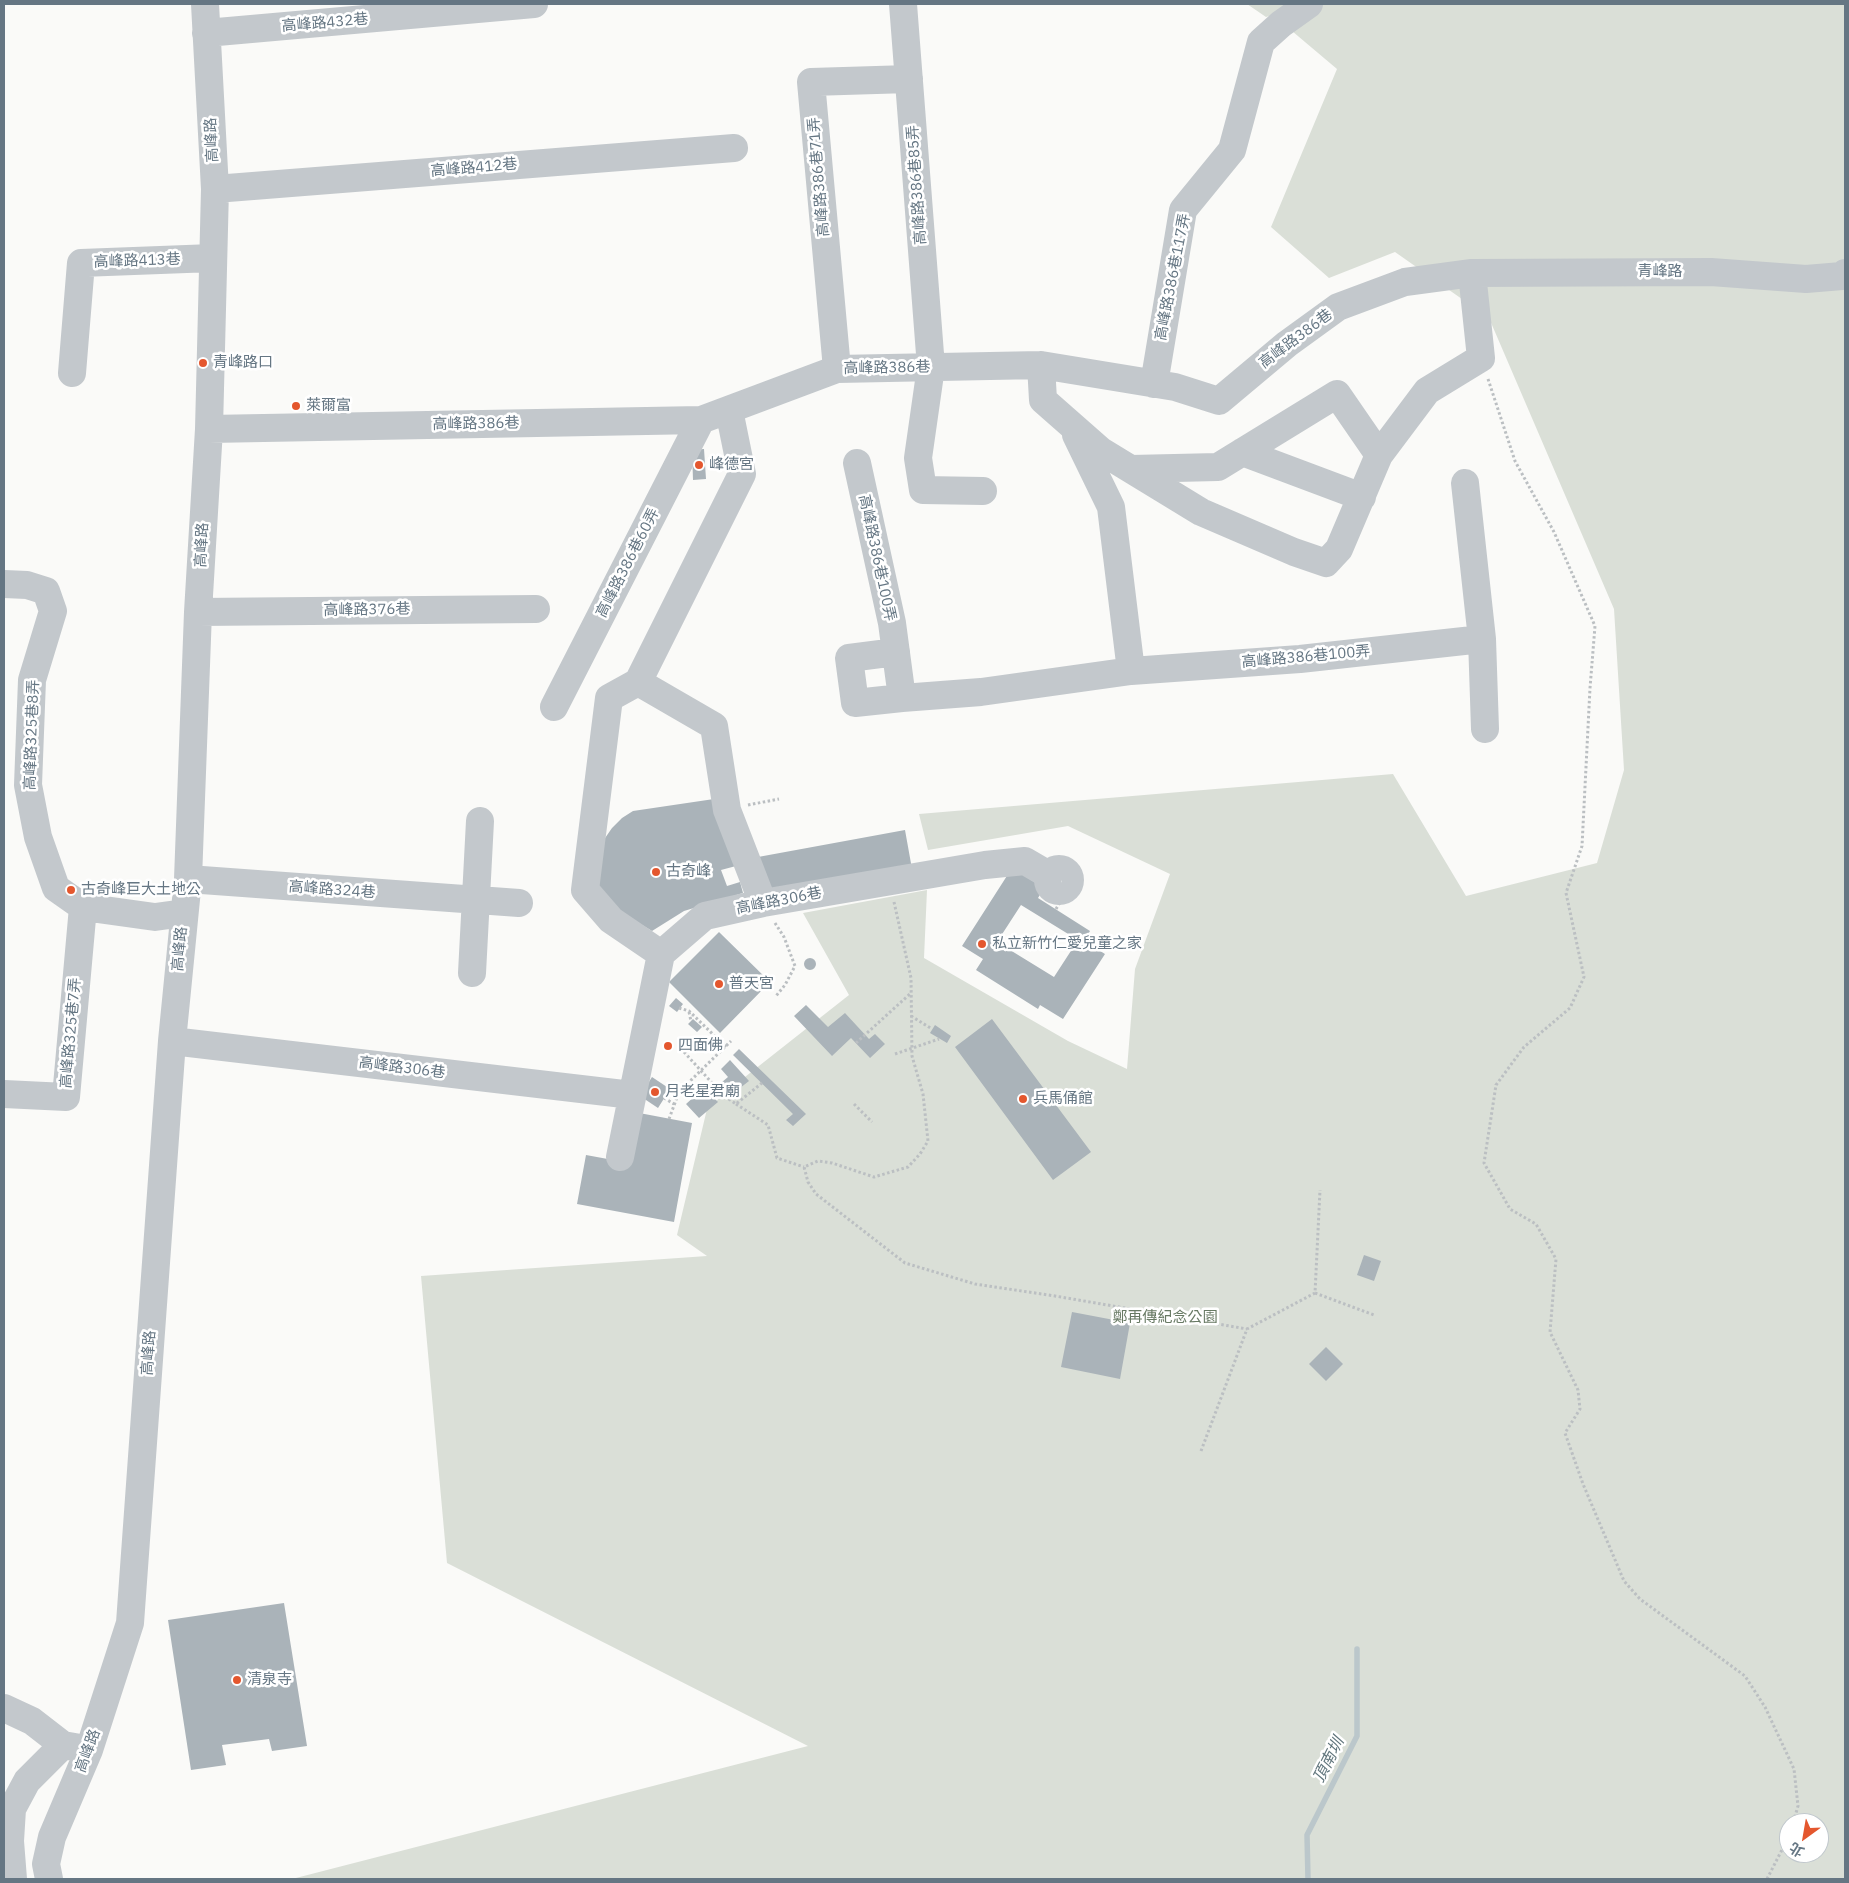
<!DOCTYPE html>
<html>
<head>
<meta charset="utf-8">
<style>
	body { margin:0 }
	#map { position:relative; width:1849px; height:1883px; overflow:hidden; background:#fafaf8; font-family:"IBM Plex Sans","Noto Sans TC",sans-serif }
	canvas { display:block }
	.frame { position:absolute; inset:0; border:5px solid #657683; pointer-events:none }
	.north { position:absolute; left:1779px; top:1813px; width:50px; height:50px; box-sizing:border-box; background:#fff; border:1px solid #c1c8cd; border-radius:50%; rotate:212deg; font-size:14px; font-weight:700; line-height:20px; text-align:center; color:#657683 }
	.north::after { content:''; display:block; margin:auto; width:18px; height:22px; background:#e4572e; clip-path:polygon(50% 0,100% 100%,50% 72%,0 100%) }
</style>
</head>
<body>
<div id="map">
<canvas width="1849" height="1883"></canvas>
<div class="frame"></div>
<div class="north">北</div>
</div>
<script>
const c = document.querySelector('canvas').getContext('2d');
c.lineJoin = 'round';
function paint(path, color) { c.fillStyle = color; c.fill(path, 'evenodd'); }
const poly = rows => new Path2D(rows.map(r => 'M' + r).join(''));
function strokePath(path, color, width, dash) { c.strokeStyle = color; c.lineWidth = width; c.lineCap = dash ? 'butt' : 'round'; c.setLineDash(dash || []); c.stroke(path); }
function label(font, color, halo, rows, align = 'center') {
  c.font = font + ' "IBM Plex Sans","Noto Sans TC",sans-serif'; c.lineWidth = 5; c.setLineDash([]); c.textBaseline = 'middle'; c.strokeStyle = halo; c.fillStyle = color; for (const [text, x, y, turn = 0] of rows) {
    c.save(); c.translate(x, y); c.rotate((+turn || 0) * Math.PI / 180); c.textAlign = isNaN(turn) ? turn : align; if (halo) c.strokeText(text, 0, 0); c.fillText(text, 0, 0); c.restore();
  }
}
paint(poly([
	[1247,4,1845,4,1845,1879,292,1879,808,1746,447,1563,421,1276,707,1256,677,1235,707,1109,731,1088,849,995,803,913,927,890,924,958,1068,1041,1127,1069,1135,969,1170,874,1068,826,928,850,919,814,1393,774,1466,896,1597,863,1624,770,1614,609,1489,318,1395,252,1329,278,1271,227,1337,69,1273,15,1266,17],
	[1789,1823,1819,1823,1819,1853,1789,1853]
]), '#dadfd7');
strokePath(poly([
	[1308,1879,1307,1835,1357,1736,1357,1649]
]), '#bbc7cb', 5.5);
paint(poly([
	[704,449,706,479,693,480,692,450],
	[714,799,736,866,721,870,727,886,740,882,743,893,684,911,652,931,597,898,603,841,612,828,622,818,633,811],
	[905,830,912,869,765,895,758,857],
	[1012,868,1044,888,1038,898,1090,931,1084,941,1105,954,1063,1019,1040,1005,1038,1009,976,970,983,959,962,946],
	[1021,905,1078,940,1054,977,997,942],
	[719,932,770,982,720,1033,669,982],
	'804 964a6 6 0 1 1 12 0a6 6 0 1 1-12 0Z',
	[676,998,683,1004,677,1012,669,1006],
	[806,1005,828,1027,845,1013,869,1039,875,1034,885,1044,870,1058,851,1038,832,1056,794,1016],
	[693,1019,702,1027,697,1032,688,1024],
	[992,1019,1091,1152,1053,1180,955,1047],
	[935,1025,951,1036,947,1043,930,1033],
	[739,1049,806,1114,793,1126,786,1120,793,1114,733,1055],
	[730,1060,749,1081,740,1088,733,1081,714,1098,718,1102,699,1118,686,1104,705,1087,709,1093,728,1077,721,1069],
	[652,1077,670,1089,658,1108,640,1096],
	[634,1112,692,1123,674,1222,577,1204,586,1155,624,1162],
	[1364,1255,1381,1261,1374,1281,1357,1275],
	[1072,1312,1130,1323,1120,1379,1061,1367],
	[1326,1347,1343,1364,1326,1381,1309,1364],
	[284,1603,307,1746,272,1751,269,1739,222,1745,226,1765,191,1770,168,1620]
]), '#aab3b9');
strokePath(poly([
	[1488,379,1515,461,1554,532,1595,626,1590,688,1582,846,1566,893,1584,977,1570,1008,1524,1047,1496,1085,1484,1163,1510,1209,1536,1224,1556,1259,1550,1332,1578,1390,1580,1409,1565,1433,1583,1484,1624,1581,1640,1599,1745,1676,1765,1707,1794,1769,1798,1806,1793,1823],
	[748,805,779,799],
	[894,902,911,978,912,1056,923,1094,928,1141,920,1154,908,1167,874,1177,832,1163,818,1161,804,1167,808,1182,816,1194,905,1263,975,1284,1055,1296,1247,1329],
	[1056,909,1067,891],
	[775,923,784,937,795,966,785,985,776,996],
	[679,1008,689,1011,726,1047],
	[689,1012,691,1021],
	[911,1016,932,1029],
	[856,1043,911,993],
	[684,1052,723,1095,736,1104,762,1083],
	[895,1054,939,1039],
	[664,1098,674,1104],
	[736,1104,768,1125,777,1158,804,1167],
	[854,1104,872,1122],
	[669,1119,679,1092,731,1041],
	[1315,1293,1374,1315],
	[1201,1451,1247,1329,1315,1293,1320,1190],
	[1767,1879,1789,1836]
]), '#bbbfc2', 3, [2.5, 2.5]);
strokePath(poly([
	[903,4,931,367,918,458,923,490,983,491],
	[206,33,534,4],
	[215,189,734,148],
	[1041,365,1043,400,1101,451,1201,512,1294,552,1326,563,1339,549,1379,455,1427,391,1481,358,1472,273],
	[837,369,811,82,909,79],
	[72,373,81,263,213,258],
	[1154,384,1183,210,1232,150,1261,42,1281,24,1309,4],
	[729,410,742,474,638,682,714,726,727,810,763,903],
	[209,429,701,420,837,369,1041,365,1175,387,1219,401,1287,344,1338,307,1405,282,1472,273,1711,272,1806,279,1842,276,1845,273],
	[1076,435,1111,507,1131,671],
	[1242,452,1362,497],
	[857,463,892,623,902,698],
	[1131,469,1218,467,1337,394,1379,455],
	[1465,483,1482,639,1485,729],
	[4,584,27,585,46,591,53,611,32,680,28,785,38,837,56,888,83,907,155,917,184,913],
	[198,612,536,609],
	[896,652,849,658,855,703,902,698,981,692,1131,671,1300,659,1482,639],
	[638,682,609,698,585,890,611,920,661,954],
	[554,707,701,420],
	'1048 880a11 11 0 1 1 22 0a11 11 0 1 1-22 0Z',
	[188,879,519,903],
	[472,973,480,821],
	[172,1041,632,1095],
	[4,1094,66,1097,83,907],
	[620,1157,661,954,705,916,763,903,985,865,1025,861,1049,875],
	[4,1708,32,1721,63,1745,80,1748],
	[13,1879,10,1841,12,1809,27,1781,63,1745],
	[49,1879,46,1864,52,1837,89,1750,130,1623,172,1041,188,879,198,612,209,429,215,189,205,4]
]), '#c3c8cc', 28);
for (const [x, y, r, color] of [
	[203,363,5,"#e4572e"],
	[296,406,5,"#e4572e"],
	[699,465,5,"#e4572e"],
	[656,872,5,"#e4572e"],
	[71,890,5,"#e4572e"],
	[982,944,5,"#e4572e"],
	[719,984,5,"#e4572e"],
	[668,1046,5,"#e4572e"],
	[655,1092,5,"#e4572e"],
	[1023,1099,5,"#e4572e"],
	[237,1680,5,"#e4572e"]
]) { const dot = new Path2D(); dot.arc(x, y, r, 0, 2 * Math.PI); c.fillStyle = color; c.fill(dot); strokePath(dot, '#fff', 2); }
label('15px', '#657683', '#fff', [
	["高峰路432巷",325,23,-5],
	["高峰路",212,140,-93],
	["高峰路412巷",474,168,-5],
	["高峰路386巷71弄",819,177,-95],
	["高峰路386巷85弄",917,185,-94],
	["高峰路413巷",137,261,-2],
	["青峰路",1660,272],
	["高峰路386巷117弄",1173,277,-79],
	["高峰路386巷",1296,339,-37],
	["高峰路386巷",887,368,-1],
	["高峰路386巷",476,424,-1],
	["高峰路",202,545,-87],
	["高峰路386巷100弄",877,558,78],
	["高峰路386巷60弄",628,563,-63],
	["高峰路376巷",367,610,-1],
	["高峰路386巷100弄",1306,657,-5],
	["高峰路325巷8弄",32,735,-88],
	["高峰路324巷",332,890,4],
	["高峰路306巷",779,901,-11],
	["高峰路",180,949,-85],
	["高峰路325巷7弄",71,1033,-85],
	["高峰路306巷",402,1068,7],
	["高峰路",149,1353,-86],
	["高峰路",88,1751,-70]
]);
label('15px', '#657683', '#fff', [
	["青峰路口",213,363],
	["萊爾富",306,406],
	["峰德宮",709,465],
	["古奇峰",666,872],
	["古奇峰巨大土地公",81,890],
	["私立新竹仁愛兒童之家",992,944],
	["普天宮",729,984],
	["四面佛",678,1046],
	["月老星君廟",665,1092],
	["兵馬俑館",1033,1099],
	["清泉寺",247,1680]
], 'left');
label('15px', '#687a64', '#fff', [
	["鄭再傳紀念公園",1165,1318]
]);
label('italic 16px', '#60757c', '#fff', [
	["頂南圳",1329,1760,-63]
]);
</script>
</body>
</html>
